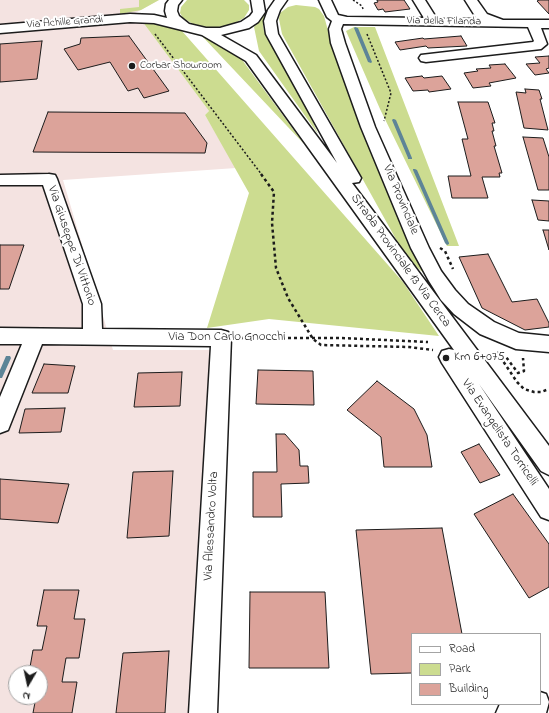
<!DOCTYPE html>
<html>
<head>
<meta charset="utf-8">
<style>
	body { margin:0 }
	#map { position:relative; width:549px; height:713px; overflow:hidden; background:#fff; font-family:"Indie Flower",sans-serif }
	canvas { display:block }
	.legend { position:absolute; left:411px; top:633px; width:130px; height:72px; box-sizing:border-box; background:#fff; border:1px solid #a4a4a4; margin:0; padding:5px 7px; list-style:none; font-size:12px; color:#1c1c1c }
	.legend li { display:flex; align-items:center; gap:8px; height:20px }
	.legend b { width:20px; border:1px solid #a4a4a4 }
	.north { position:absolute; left:8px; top:665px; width:40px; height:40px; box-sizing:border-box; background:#fff; border:1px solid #a4a4a4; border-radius:50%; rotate:189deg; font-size:11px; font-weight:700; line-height:16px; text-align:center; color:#1c1c1c }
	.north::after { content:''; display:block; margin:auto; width:14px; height:18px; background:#1c1c1c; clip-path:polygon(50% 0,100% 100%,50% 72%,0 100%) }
</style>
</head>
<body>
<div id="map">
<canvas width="549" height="713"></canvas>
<ul class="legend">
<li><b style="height:5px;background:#fff"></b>Road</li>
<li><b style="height:11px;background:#ccdc90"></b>Park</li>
<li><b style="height:11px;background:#dca39a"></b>Building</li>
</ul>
<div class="north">N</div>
</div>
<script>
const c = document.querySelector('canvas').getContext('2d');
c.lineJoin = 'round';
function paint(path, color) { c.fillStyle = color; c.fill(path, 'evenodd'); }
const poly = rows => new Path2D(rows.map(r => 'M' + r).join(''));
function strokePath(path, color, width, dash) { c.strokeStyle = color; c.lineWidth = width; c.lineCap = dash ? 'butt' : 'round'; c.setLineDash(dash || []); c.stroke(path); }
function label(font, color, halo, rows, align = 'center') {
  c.font = font + ' "Indie Flower",sans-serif'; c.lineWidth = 4; c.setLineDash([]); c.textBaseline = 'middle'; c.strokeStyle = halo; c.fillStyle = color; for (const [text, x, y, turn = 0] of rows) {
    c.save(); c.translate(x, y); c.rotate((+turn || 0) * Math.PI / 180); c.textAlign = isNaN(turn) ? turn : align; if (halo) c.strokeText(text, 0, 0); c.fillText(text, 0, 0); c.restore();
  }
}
paint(poly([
	[0,0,159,0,128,17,0,27],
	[142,21,209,111,205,115,236,168,63,180,113,350,213,350,192,713,0,713,0,30],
	[16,673,40,673,40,697,16,697]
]), '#f4e3e1');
paint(poly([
	[139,0,159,0,141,10,120,14,120,9,139,7],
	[187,0,244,0,249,5,249,10,244,18,233,24,218,27,207,27,193,24,183,18,180,13,181,7],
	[296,5,315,7,319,9,324,16,329,34,426,275,407,259,282,34,279,19,280,13,288,7],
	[265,14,263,26,264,31,303,99,318,134,259,51,254,27],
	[142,21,157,23,182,31,403,282,439,336,269,319,207,328,249,193,205,115,209,111],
	[354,27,375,27,459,246,447,246,380,109,346,31],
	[201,35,220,42,240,57,304,144]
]), '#ccdc90');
paint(poly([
	[355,27,358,28,372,62,371,63,368,62,354,28,355,27],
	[393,119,394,119,396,120,412,158,412,159,408,159,408,158,392,120,393,119],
	[413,169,415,169,417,170,449,243,449,244,447,245,445,243,413,170,413,169],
	[6,356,10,356,11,358,2,378,0,378,0,370,6,356]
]), '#5d8497');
const building = poly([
	[377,0,404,0,410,9,385,12,383,9,378,10,374,3,378,2,377,0],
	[539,0,549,0,549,14,537,1,539,0],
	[129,36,169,91,144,98,138,88,128,91,110,62,78,70,64,49,80,44,81,38,129,36],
	[461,36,467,46,428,48,426,46,400,50,395,42,423,38,424,39,461,36],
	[42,41,37,79,0,82,0,44,42,41],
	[549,56,549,68,546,69,549,73,535,75,526,64,540,63,535,57,549,56],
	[505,64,516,78,489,83,491,86,473,88,464,73,478,71,476,69,491,68,489,65,505,64],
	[422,76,424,78,442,76,451,89,429,92,428,90,413,91,405,78,422,76],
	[525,89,539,90,542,99,540,99,548,130,524,128,516,92,526,93,525,89],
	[458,102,488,102,495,123,492,123,494,131,492,131,496,146,494,146,502,173,499,173,500,177,482,177,488,198,452,198,448,176,471,176,462,139,468,139,458,102],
	[48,112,185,113,207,143,205,153,33,152,48,112],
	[523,137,543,138,549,157,549,190,538,190,523,137],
	[532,200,549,201,549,221,538,220,532,200],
	[543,230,549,230,549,250,543,230],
	[0,245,24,245,9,289,0,289,0,245],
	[488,254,512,302,537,299,549,323,549,327,525,330,482,308,459,257,488,254],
	[44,364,75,366,68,393,32,393,44,364],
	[258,370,313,371,314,405,256,404,258,370],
	[182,372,180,406,134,407,138,373,182,372],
	[377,381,414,409,427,435,432,467,384,467,381,437,347,410,377,381],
	[65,408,61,432,19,433,25,409,65,408],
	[276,434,285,434,299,450,300,466,308,466,309,483,281,484,282,517,253,517,253,472,277,472,276,434],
	[479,444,500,475,480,483,461,452,479,444],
	[173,471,169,536,127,538,133,472,173,471],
	[0,479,69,484,58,523,0,519,0,479],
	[513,494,549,544,549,587,529,598,474,514,513,494],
	[442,528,462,634,412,634,412,673,371,674,356,530,442,528],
	[44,590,79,590,74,619,85,619,79,658,66,658,62,682,77,682,72,713,33,713,36,697,40,697,40,673,29,673,33,650,42,650,47,626,37,626,44,590],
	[250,592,325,592,329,668,249,668,250,592],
	[169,651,165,713,116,713,123,653,169,651]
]);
paint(building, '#dca39a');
strokePath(building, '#1c1c1c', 1);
const minor = poly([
	[169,0,182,0,178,5,177,11,179,16,189,24,206,28,220,28,241,22,250,16,253,12,251,0,263,0,265,12,258,22,249,28,221,35,256,55,337,163,266,34,264,21,268,10,275,0,287,0,280,10,276,21,278,34,361,178,359,182,352,183,549,446,549,475,541,471,479,384,549,489,549,520,541,517,442,363,439,357,442,351,449,349,454,350,246,61,202,35,154,23,130,22,0,33,0,25,130,14,154,15,167,18,165,11,166,4,169,0],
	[319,0,331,0,338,15,347,17,424,18,413,0,425,0,437,19,477,19,465,0,477,0,487,14,503,20,549,20,549,28,541,28,547,44,541,49,426,62,421,61,419,58,421,55,533,42,534,41,528,27,343,24,341,29,345,43,375,127,429,248,441,271,455,290,468,304,494,322,519,333,549,336,549,352,516,349,480,334,454,314,441,300,429,281,411,248,361,127,331,43,329,29,332,21,327,17,319,0],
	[49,174,55,175,57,179,101,304,102,329,221,330,228,332,231,338,217,713,189,713,211,346,42,344,8,430,0,433,0,397,22,344,0,344,0,328,83,329,83,304,43,185,0,185,0,175,49,174],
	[540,692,546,694,549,702,546,713,496,713,500,704,540,704,540,692]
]);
strokePath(minor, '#1c1c1c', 3);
strokePath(poly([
	[353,0,362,6,363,9],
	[155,34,262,175],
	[367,34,391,93,384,121]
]), '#1c1c1c', 1.5, [2, 2]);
strokePath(poly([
	[261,174,274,192,272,223,276,268,288,298,313,339,321,345,409,347,433,350],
	[440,248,445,251,453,269],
	[240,338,341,338,428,342],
	[497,352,517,382,524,389,534,392,541,392,549,389],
	[501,358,506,357,518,373,524,371,523,358]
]), '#1c1c1c', 2.5, [3, 3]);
paint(minor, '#fff');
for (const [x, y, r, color] of [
	[132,66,4,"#1c1c1c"],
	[446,358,4,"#1c1c1c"]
]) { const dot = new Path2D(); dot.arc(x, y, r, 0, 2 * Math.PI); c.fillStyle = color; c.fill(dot); strokePath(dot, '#fff', 1.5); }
label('11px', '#1c1c1c', '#fff', [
	["Via della Filanda",444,22,1],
	["Via Achille Grandi",65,23,-4]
]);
label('11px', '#1c1c1c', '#fff', [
	["Corbar Showroom",140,66]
], 'left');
label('13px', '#1c1c1c', '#fff', [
	["Via Provinciale",400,200,67],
	["Via Giuseppe Di Vittorio",71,246,71],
	["Strada Provinciale 13 Via Cerca",400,261,54],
	["Via Don Carlo Gnocchi",227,338],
	["Via Evangelista Torricelli",499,433,56],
	["Via Alessandro Volta",212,526,-87]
]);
label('13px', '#1c1c1c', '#fff', [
	["Km 6+075",454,358]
], 'left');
</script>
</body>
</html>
